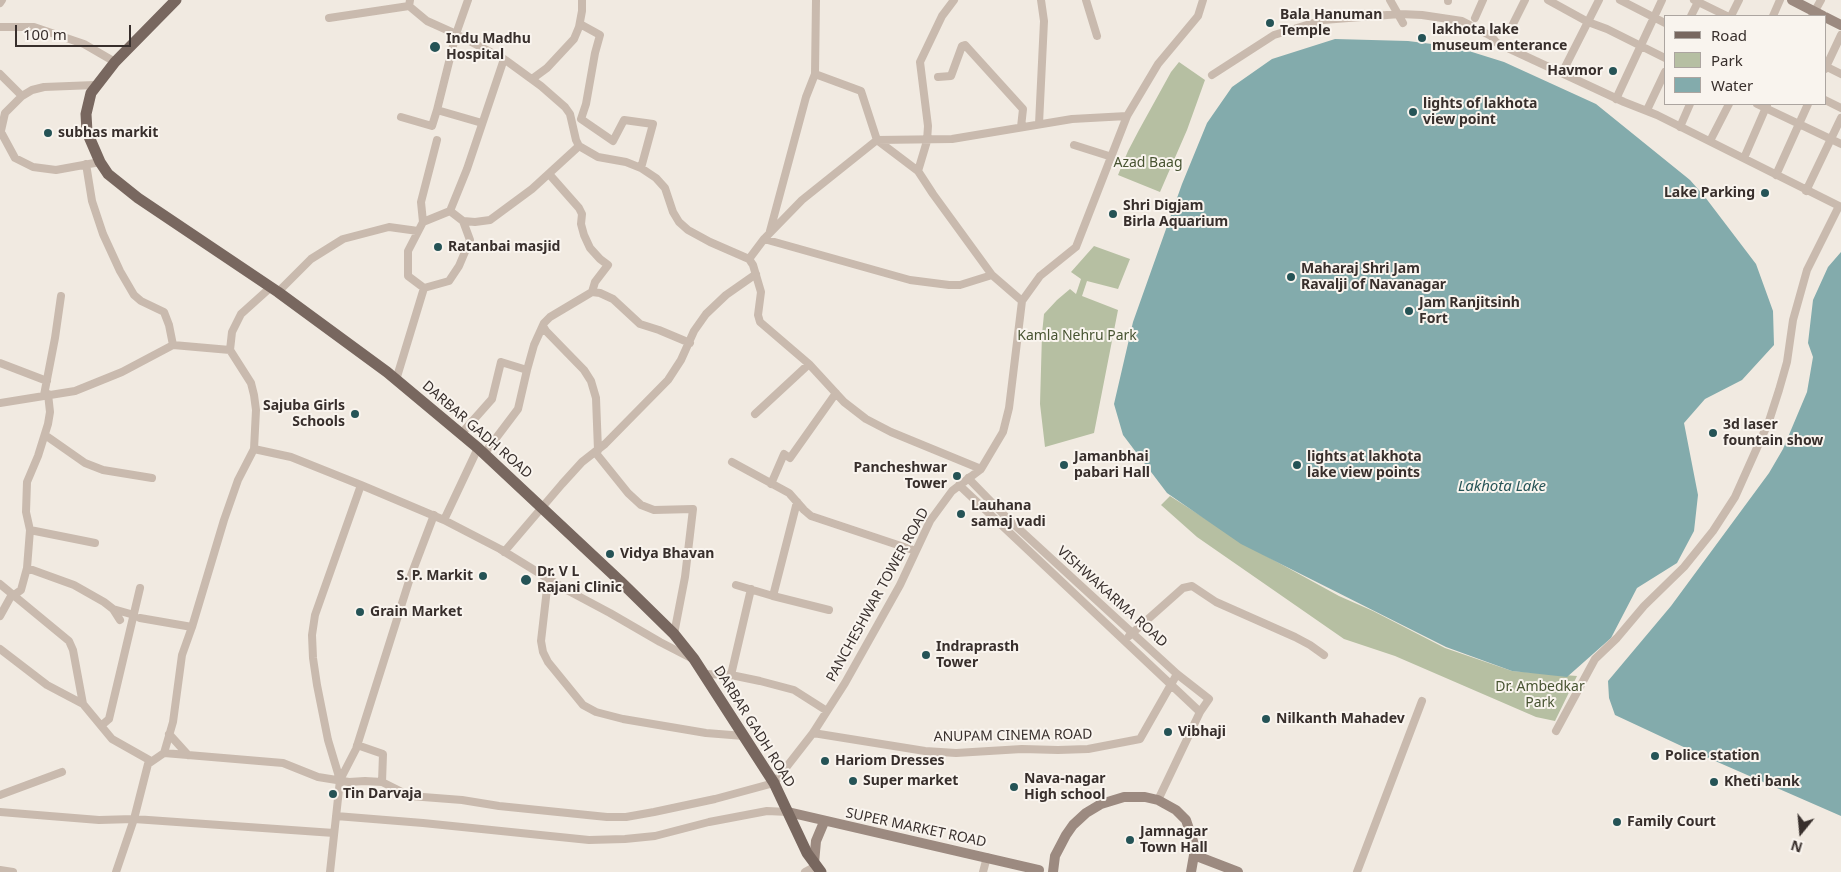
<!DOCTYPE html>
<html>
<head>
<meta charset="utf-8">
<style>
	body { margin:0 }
	#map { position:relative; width:1841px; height:872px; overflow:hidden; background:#f1eae1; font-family:"Noto Sans",sans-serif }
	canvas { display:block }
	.legend { position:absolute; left:1664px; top:15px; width:162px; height:90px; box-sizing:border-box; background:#f9f4ee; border:1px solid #aca5a0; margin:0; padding:6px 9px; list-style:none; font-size:15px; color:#382f2c }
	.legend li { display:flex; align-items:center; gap:10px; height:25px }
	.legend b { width:25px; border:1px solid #aca5a0 }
	.north { position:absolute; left:1776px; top:807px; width:50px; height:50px; -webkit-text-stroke:4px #f9f4ee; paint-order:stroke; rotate:197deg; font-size:14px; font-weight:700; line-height:20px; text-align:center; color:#382f2c }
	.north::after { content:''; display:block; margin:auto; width:18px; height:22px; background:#382f2c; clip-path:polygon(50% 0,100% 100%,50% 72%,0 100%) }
	.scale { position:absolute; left:15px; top:25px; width:116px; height:22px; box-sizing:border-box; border:2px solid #382f2c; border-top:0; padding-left:6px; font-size:15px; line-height:18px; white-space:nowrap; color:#382f2c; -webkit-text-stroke:4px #f9f4ee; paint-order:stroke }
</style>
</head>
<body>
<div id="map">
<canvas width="1841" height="872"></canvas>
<ul class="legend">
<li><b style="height:6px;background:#78675f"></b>Road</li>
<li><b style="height:14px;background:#b6bfa2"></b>Park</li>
<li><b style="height:14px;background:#83abac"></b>Water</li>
</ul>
<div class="north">N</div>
<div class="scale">100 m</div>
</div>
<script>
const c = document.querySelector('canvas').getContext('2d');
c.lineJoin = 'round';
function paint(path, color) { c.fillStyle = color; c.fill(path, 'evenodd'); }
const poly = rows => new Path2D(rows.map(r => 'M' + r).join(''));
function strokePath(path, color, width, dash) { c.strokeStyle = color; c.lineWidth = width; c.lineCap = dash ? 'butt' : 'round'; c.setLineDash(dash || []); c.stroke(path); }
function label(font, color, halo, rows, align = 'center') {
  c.font = font + ' "Noto Sans",sans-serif'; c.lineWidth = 4; c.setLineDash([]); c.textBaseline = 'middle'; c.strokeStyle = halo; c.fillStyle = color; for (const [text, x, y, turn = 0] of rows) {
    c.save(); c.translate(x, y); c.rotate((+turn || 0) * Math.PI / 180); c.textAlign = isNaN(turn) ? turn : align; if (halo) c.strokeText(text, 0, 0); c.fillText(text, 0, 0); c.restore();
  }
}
paint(poly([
	[1179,62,1205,80,1187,130,1160,192,1118,175,1128,151,1139,130,1171,72],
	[1094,246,1130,259,1118,289,1087,281,1082,296,1118,310,1094,433,1045,447,1040,404,1042,334,1044,314,1057,300,1070,289,1076,294,1081,279,1071,272],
	[1170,496,1248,546,1339,596,1373,611,1445,648,1512,671,1577,676,1555,721,1536,717,1395,656,1344,639,1197,537,1161,505]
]), '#b6bfa2');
paint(poly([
	[1335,39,1408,41,1456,47,1504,62,1596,104,1690,180,1705,197,1756,264,1773,311,1774,345,1742,380,1705,399,1684,423,1698,495,1694,531,1677,563,1637,588,1611,638,1567,677,1512,671,1446,647,1241,544,1167,493,1123,435,1114,404,1133,322,1182,184,1207,123,1232,87,1272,59],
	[1841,252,1841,816,1690,750,1615,715,1609,698,1608,681,1671,606,1769,473,1783,449,1807,392,1813,357,1808,343,1813,300,1828,267]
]), '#83abac');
strokePath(poly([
	[410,0,409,6,427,21,456,34,437,110],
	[468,0,456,34,504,59,541,86,565,107,570,114,576,140,579,146,598,157,626,162,641,168,656,178,665,188,673,212,679,222,688,230,710,242,749,259,753,265,761,292,758,315,760,322,809,364,844,402,866,419,891,432,981,469],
	[1086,0,1097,36],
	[1390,0,1403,23],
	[1548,0,1588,22,1607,29,1665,58],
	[1620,0,1665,23],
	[1694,0,1727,16],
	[1448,1,1448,0],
	[0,3,2,0],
	[1691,16,1699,0],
	[1731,16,1739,0],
	[1773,16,1780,0],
	[1812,16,1821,0],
	[329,18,409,6],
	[1475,18,1483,0],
	[580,24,600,35,595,53,586,104,581,119,613,141,624,120,653,124,641,168],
	[0,27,34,27,84,44,115,62],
	[1511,28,1525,0],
	[1825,66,1841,74],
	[1825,69,1841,35],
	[1562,73,1599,0],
	[0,74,22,96],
	[815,74,861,91,877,140,952,139,1072,119,1127,116],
	[1212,75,1274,35,1323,20,1400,14,1422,15,1462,21,1491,36,1497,43,1624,102,1657,115,1841,207],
	[938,77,951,76,962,46,965,45,1023,109,1021,127],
	[532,79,547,68,574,39,579,27,582,11,582,0],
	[1616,99,1662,0],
	[1825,100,1841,108],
	[1757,104,1841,144],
	[1647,110,1665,72],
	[401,117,432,126,437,110,482,123],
	[1039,124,1044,21,1041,0],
	[1680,127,1690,104],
	[2,134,15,158,33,167,56,170,100,162],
	[0,135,5,113,22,96,32,90,44,87,95,85],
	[1710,141,1729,104],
	[1074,145,1112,157],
	[1744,158,1767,105],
	[86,164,92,201,103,234,120,271,134,295,141,301,164,312,169,325,173,345],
	[918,171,927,141,928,126,920,62,942,16,954,0],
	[549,174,579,208,582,214,581,224,584,235,590,248,600,259,608,265,595,282,592,292],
	[1776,175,1808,104],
	[1806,191,1841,118],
	[463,221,475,222,490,220,532,189,579,146],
	[423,222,421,202,437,140],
	[770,231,806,97,815,74,816,0],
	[764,239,910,280,949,285,960,285,992,275],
	[749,259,764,239,802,200,877,140,918,171,933,194,992,275,1022,301],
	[424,288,408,276,408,251,423,222,450,211,467,169,504,59],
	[424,288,449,281,459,266,470,240,463,221,450,211],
	[278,292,311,259,343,239,389,227,418,231],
	[543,326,546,331,584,370,591,381,596,398,598,450],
	[0,363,47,381],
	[527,370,534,345,544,323,550,317,592,292,600,293,613,299,640,324,659,330,690,343],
	[396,380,424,288],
	[44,395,55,338,61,296],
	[0,403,75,391,122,372,173,345,230,350],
	[755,414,809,364],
	[461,434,492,399,501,362,527,370,518,409,484,454],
	[45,435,85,463,103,470,152,478],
	[254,449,291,457,361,485],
	[595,452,628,493,641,505,654,510,693,509,685,577,674,634],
	[732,462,789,493,804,510,811,516,916,551],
	[968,478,1007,518,1177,674,1209,699,1200,712,1158,800],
	[771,484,784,454,790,458,836,393],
	[959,485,1200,712],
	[444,520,478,448],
	[30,530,95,543],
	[504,552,562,484,582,462,605,444,668,380,681,360,694,331,706,314,726,295,756,274],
	[27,568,74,585,104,602,113,609,120,620],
	[548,580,541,641,543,652,548,662,583,705,596,712,623,719,706,733,744,736],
	[0,584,69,641,73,650,83,704,112,739,151,761],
	[736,585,773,596,797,502],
	[773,596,829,610],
	[113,609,134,615],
	[0,616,10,598,21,590,27,568,30,530,26,512,27,482,38,456,48,424,50,412,48,394],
	[140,618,192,627],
	[1129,636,1183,588,1192,586,1216,602,1295,637,1310,645,1324,655],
	[0,649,47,685,83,704],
	[704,674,731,675,760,681,794,690,827,711],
	[731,675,751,589],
	[102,725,109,719,140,588],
	[1556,731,1595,659,1617,638,1644,606,1684,567,1713,531,1735,497,1769,421,1779,390,1787,362,1793,320,1807,270,1839,206],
	[813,733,925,751,956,753,1022,749,1058,750,1088,749,1140,739,1177,674],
	[169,734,188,755],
	[357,745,383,754,382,782],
	[164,753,173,722,182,655,192,627,224,520,238,480,254,449,256,410,254,395,251,383,230,350,232,332,241,314,271,287],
	[340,780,328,740,317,685,313,658,312,635,315,615,361,485,444,520,500,549,565,589,610,613,660,642,691,658],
	[0,795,62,772],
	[0,812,99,820,134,819,334,833],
	[336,816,423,823,589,840,625,839,655,836,709,822,767,811,788,812],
	[0,870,13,872],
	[116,872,134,819,148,764,164,753,283,763,318,777,349,782,365,781,382,782,410,796,462,800,499,806,607,817,626,817,654,812,715,799,774,783,813,733,845,683,900,585,930,521,952,491,981,469,1003,432,1009,408,1022,301,1040,276,1076,247,1127,116,1158,64,1198,16,1203,0],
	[330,872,340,780,356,749,410,578,434,515],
	[805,872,816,866],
	[983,872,987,857],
	[1357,872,1422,701]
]), '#c9baae', 8);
strokePath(poly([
	[1792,0,1823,16],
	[1825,17,1841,25],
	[788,812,1039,870],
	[1194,855,1238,872],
	[814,863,816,841,824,822],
	[1053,872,1055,856,1066,835,1073,825,1086,813,1101,804,1124,797,1145,797,1158,800,1176,810,1186,820,1194,844,1194,855,1191,872]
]), '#9c8a80', 10);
strokePath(poly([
	[176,0,115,62,91,93,86,114,87,132,100,162,108,174,138,198,278,292,387,372,478,448,620,581,674,634,694,659,774,783,807,853,821,872]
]), '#78675f', 11);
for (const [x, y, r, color] of [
	[1270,23,5,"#255356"],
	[1422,38,5,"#255356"],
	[435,47,6,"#255356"],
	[1613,71,5,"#255356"],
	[1413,112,5,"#255356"],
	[48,133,5,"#255356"],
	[1765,193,5,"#255356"],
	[1113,214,5,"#255356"],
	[438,247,5,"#255356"],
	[1291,277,5,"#255356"],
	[1409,311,5,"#255356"],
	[355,414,5,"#255356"],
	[1713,433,5,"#255356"],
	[1064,465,5,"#255356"],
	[1297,465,5,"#255356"],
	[957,476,5,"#255356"],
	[961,514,5,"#255356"],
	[610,554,5,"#255356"],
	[483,576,5,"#255356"],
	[526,580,6,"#255356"],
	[360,612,5,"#255356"],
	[926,655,5,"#255356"],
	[1266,719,5,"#255356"],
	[1168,732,5,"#255356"],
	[1655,756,5,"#255356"],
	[825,761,5,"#255356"],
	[853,781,5,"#255356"],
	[1714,782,5,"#255356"],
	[1014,787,5,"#255356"],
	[333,794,5,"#255356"],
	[1617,822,5,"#255356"],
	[1130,840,5,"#255356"]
]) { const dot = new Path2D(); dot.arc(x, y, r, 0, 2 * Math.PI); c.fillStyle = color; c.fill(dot); strokePath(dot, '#f9f4ee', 2); }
label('bold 14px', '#382f2c', '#f9f4ee', [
	["Bala Hanuman",1280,15],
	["Temple",1280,31],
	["lakhota lake",1432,30],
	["museum enterance",1432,46],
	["Indu Madhu",446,39],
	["Hospital",446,55],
	["Havmor",1603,71,"right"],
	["lights of lakhota",1423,104],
	["view point",1423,120],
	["subhas markit",58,133],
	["Lake Parking",1755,193,"right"],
	["Shri Digjam",1123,206],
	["Birla Aquarium",1123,222],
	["Ratanbai masjid",448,247],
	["Maharaj Shri Jam",1301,269],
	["Ravalji of Navanagar",1301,285],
	["Jam Ranjitsinh",1419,303],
	["Fort",1419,319],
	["Sajuba Girls",345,406,"right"],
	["Schools",345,422,"right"],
	["3d laser",1723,425],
	["fountain show",1723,441],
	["Jamanbhai",1074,457],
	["pabari Hall",1074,473],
	["lights at lakhota",1307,457],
	["lake view points",1307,473],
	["Pancheshwar",947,468,"right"],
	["Tower",947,484,"right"],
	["Lauhana",971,506],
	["samaj vadi",971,522],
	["Vidya Bhavan",620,554],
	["Dr. V L",537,572],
	["Rajani Clinic",537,588],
	["S. P. Markit",473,576,"right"],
	["Grain Market",370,612],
	["Indraprasth",936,647],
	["Tower",936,663],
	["Nilkanth Mahadev",1276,719],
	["Vibhaji",1178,732],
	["Police station",1665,756],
	["Hariom Dresses",835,761],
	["Nava-nagar",1024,779],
	["High school",1024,795],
	["Super market",863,781],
	["Kheti bank",1724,782],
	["Tin Darvaja",343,794],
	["Family Court",1627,822],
	["Jamnagar",1140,832],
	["Town Hall",1140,848]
], 'left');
label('14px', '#485432', '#f9f4ee', [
	["Azad Baag",1148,163],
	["Kamla Nehru Park",1077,336],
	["Dr. Ambedkar",1540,687],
	["Park",1540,703]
]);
label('14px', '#382f2c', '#f9f4ee', [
	["DARBAR GADH ROAD",477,430,41],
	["PANCHESHWAR TOWER ROAD",878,595,-61],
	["VISHWAKARMA ROAD",1112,597,42],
	["DARBAR GADH ROAD",754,727,58],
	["ANUPAM CINEMA ROAD",1013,736,-1],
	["SUPER MARKET ROAD",916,828,12]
]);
label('italic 15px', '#255356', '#f9f4ee', [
	["Lakhota Lake",1502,487]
]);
</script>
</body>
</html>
